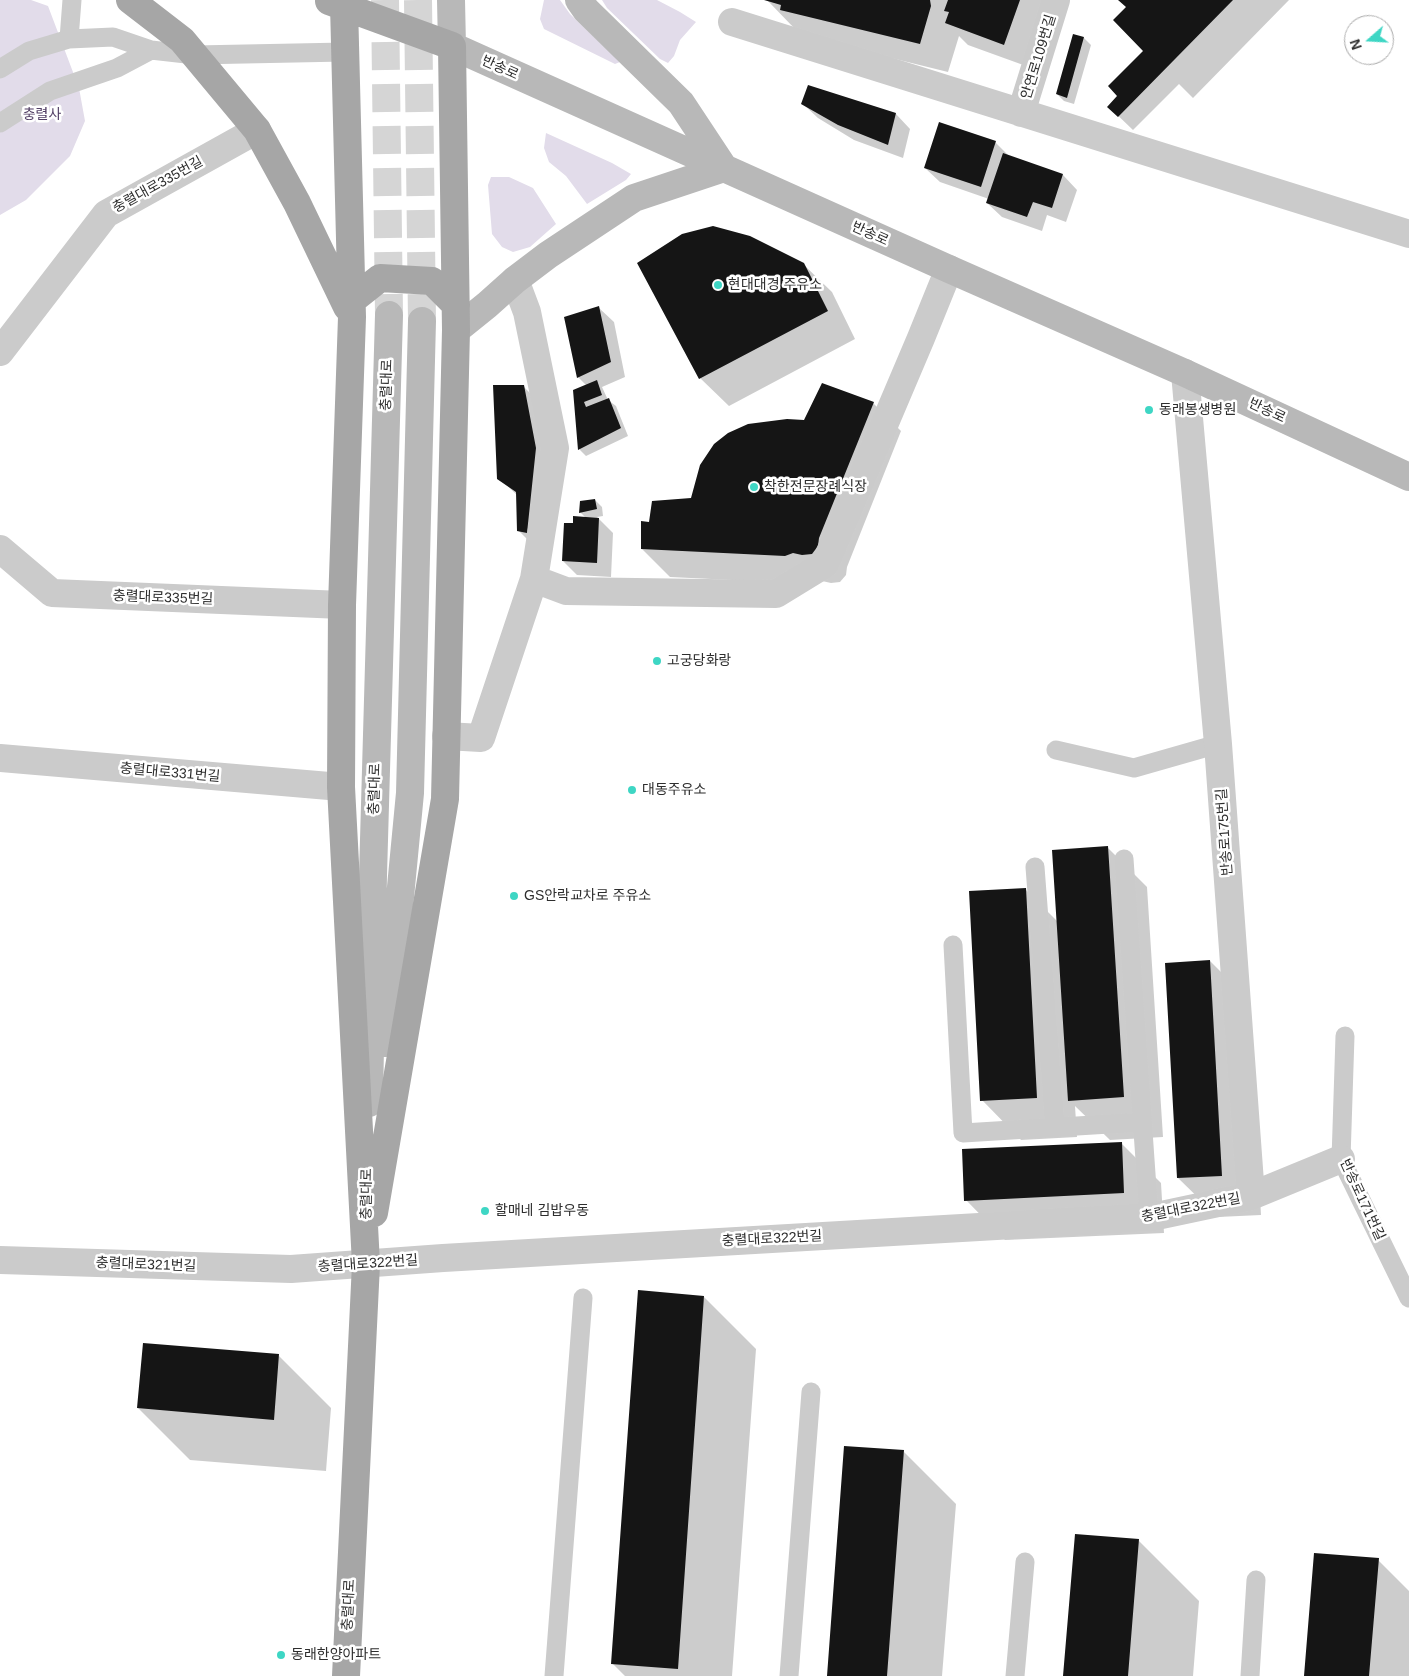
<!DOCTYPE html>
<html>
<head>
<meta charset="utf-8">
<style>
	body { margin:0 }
	#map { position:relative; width:1409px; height:1676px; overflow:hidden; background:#fff; font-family:Arial,sans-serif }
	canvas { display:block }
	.north { position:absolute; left:1344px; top:15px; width:50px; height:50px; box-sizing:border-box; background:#fff; border:1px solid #ababab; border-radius:50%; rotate:251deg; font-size:14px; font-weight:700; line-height:20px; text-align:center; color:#2e2e2e }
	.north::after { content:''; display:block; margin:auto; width:18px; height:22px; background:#3ed6c4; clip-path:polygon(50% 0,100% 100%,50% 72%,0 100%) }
</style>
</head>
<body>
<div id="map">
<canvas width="1409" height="1676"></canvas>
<div class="north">N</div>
</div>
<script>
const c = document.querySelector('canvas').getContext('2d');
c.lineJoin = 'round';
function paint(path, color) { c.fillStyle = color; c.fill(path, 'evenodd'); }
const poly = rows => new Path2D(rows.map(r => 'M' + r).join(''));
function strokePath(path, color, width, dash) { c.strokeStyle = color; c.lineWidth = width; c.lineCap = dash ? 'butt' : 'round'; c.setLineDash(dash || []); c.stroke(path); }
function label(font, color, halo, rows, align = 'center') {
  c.font = font + ' Arial,"Noto Sans KR",sans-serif'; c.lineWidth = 5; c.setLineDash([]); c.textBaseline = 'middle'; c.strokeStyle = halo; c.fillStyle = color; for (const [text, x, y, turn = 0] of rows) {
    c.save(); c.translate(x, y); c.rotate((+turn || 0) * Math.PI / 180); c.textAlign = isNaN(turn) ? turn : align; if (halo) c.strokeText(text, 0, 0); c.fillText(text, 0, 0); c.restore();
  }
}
paint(poly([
	[0,0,31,0,48,6,79,88,85,121,70,156,26,200,0,215],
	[544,0,560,0,570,14,620,62,615,64,544,29,540,19],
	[602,0,657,0,680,12,696,22,680,40,674,56,668,63,660,59,607,8],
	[546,133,612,163,631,174,626,180,587,204,566,176,549,162,544,148],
	[491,177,509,177,533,188,556,224,530,247,513,252,502,247,492,234,488,185]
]), '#e2dcea');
paint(poly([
	[767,0,1050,0,1026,66,968,45,959,36,948,72,810,38,795,29],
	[1120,0,1289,0,1193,98,1179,84,1133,130,1109,107,1149,58,1127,7],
	[1074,35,1084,38,1091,45,1074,104,1064,101,1057,94],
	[803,104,896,114,910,129,903,158,854,140,818,118],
	[995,142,1010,157,1063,175,1077,190,1066,222,1047,215,1042,231,1002,217,987,203,989,199,940,182,925,168],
	[803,264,832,292,855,339,729,406,700,378],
	[599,308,614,322,625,377,602,387,608,400,616,406,628,436,586,456,580,450,574,391,587,386,578,377],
	[523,386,538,401,550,463,533,545,518,530,518,496,499,478],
	[873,403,901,431,847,567,846,575,840,582,831,583,822,581,814,584,670,577,642,549,650,523,692,499,805,421],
	[595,500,602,507,603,516,597,517,613,533,611,577,577,575,563,561,574,525,586,518,580,512],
	[1107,847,1147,887,1163,1137,1110,1140,1075,1106,1077,1137,1021,1140,982,1100,1025,889,1058,922],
	[1210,961,1250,1001,1261,1215,1218,1217,1178,1178],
	[1121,1143,1161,1183,1164,1233,1005,1240,966,1200],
	[704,1297,756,1349,732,1676,625,1676,612,1663],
	[279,1356,331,1408,326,1471,190,1460,138,1408],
	[904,1452,956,1504,942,1676,828,1676],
	[1138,1540,1199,1601,1193,1676,1064,1676],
	[1378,1560,1409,1591,1409,1676,1305,1676]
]), '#0003');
paint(poly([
	[764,0,930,0,931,6,920,44,780,10,781,5],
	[948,0,1020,0,1004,45,945,23,949,12,944,11],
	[1118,0,1233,0,1118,117,1107,107,1117,96,1108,86,1143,51,1113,20,1126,7],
	[1073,34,1084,37,1067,98,1056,94],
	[808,85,896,113,888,145,838,125,801,104],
	[939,122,996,141,981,187,924,168],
	[1003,153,1063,174,1052,208,1033,202,1027,217,986,203],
	[713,226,750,236,804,263,828,311,699,379,637,263,682,234],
	[599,306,611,362,577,378,564,317],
	[597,380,602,395,584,402,586,407,609,398,621,428,578,450,573,390],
	[822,383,874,402,819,538,818,546,812,554,802,555,793,553,785,556,641,549,641,521,649,522,652,501,691,498,700,465,714,444,728,433,748,424,787,419,804,420],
	[493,385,524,385,536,448,527,533,517,531,516,492,497,479],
	[595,499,597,509,579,513,580,501],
	[573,516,599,518,597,563,562,561,564,523,573,523],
	[1108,846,1124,1097,1068,1101,1052,850],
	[1026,888,1037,1098,980,1101,969,891],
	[1210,960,1222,1176,1177,1178,1165,963],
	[1122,1142,1124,1193,964,1201,962,1149],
	[638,1290,704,1296,678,1669,611,1664],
	[143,1343,279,1354,274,1420,137,1408],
	[844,1446,904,1450,887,1676,827,1676],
	[1075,1534,1139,1539,1128,1676,1063,1676],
	[1314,1553,1379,1558,1369,1676,1304,1676]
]), '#151515');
strokePath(poly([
	[385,0,389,315],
	[418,0,422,321]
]), '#d5d5d5', 28, [28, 14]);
strokePath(poly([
	[69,39,113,37,151,50,195,55,345,52],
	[0,69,29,51,69,39,72,0],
	[0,123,50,91,117,68,151,50],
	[1056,750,1134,768,1218,744],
	[1124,859,1149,1217],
	[1035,867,1055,1128],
	[953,945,963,1133,1142,1122],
	[1345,1036,1341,1159,1409,1298],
	[554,1676,583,1298],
	[789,1676,811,1392],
	[1015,1676,1025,1562],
	[1250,1676,1256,1580]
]), '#cbcbcb', 19);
strokePath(poly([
	[732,22,1409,234],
	[1021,113,1056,0],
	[0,352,106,214,257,130],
	[1185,373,1218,744,1251,1196],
	[0,549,52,593,342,605],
	[534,579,566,591,776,594,825,564,921,338,949,269],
	[446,736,481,738,534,579,555,448,527,312,515,280],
	[0,758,341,787],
	[0,1260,291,1269,443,1258,1152,1217,1251,1196,1341,1159]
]), '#cbcbcb', 28);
strokePath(poly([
	[451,0,452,46,949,269,1185,373,1409,477],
	[456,330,487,305,515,280,548,255,634,198,724,168,681,103,586,10,579,0],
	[386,1043,410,793,422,321],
	[369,1103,373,875,389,315]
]), '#b8b8b8', 28);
strokePath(poly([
	[130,0,182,40,257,130,297,203,347,307],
	[329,1,452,46,456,330,445,799,374,1213],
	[344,5,352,317,342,605,341,787,366,1264,346,1676],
	[351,301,380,278,432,281,456,305]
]), '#a6a6a6', 28);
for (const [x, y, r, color] of [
	[718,285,5,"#3ed6c4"],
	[1149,410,5,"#3ed6c4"],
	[754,487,5,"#3ed6c4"],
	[657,661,5,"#3ed6c4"],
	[632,790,5,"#3ed6c4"],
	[514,896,5,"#3ed6c4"],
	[485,1211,5,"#3ed6c4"],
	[281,1655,5,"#3ed6c4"]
]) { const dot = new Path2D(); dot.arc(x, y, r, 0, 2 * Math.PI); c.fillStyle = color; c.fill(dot); strokePath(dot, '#fff', 2); }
label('14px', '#2e2e2e', '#fff', [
	["안연로109번길",1039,57,-73],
	["반송로",500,68,24],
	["충렬대로335번길",158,185,-29],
	["반송로",870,234,24],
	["충렬대로",387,385,-88],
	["반송로",1267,411,25],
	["충렬대로335번길",163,598,2],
	["충렬대로331번길",170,773,5],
	["충렬대로",375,789,-88],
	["반송로175번길",1225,832,-94],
	["충렬대로",367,1194,-89],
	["반송로171번길",1362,1200,65],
	["충렬대로322번길",1191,1208,-11],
	["충렬대로322번길",772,1239,-3],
	["충렬대로322번길",368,1264,-4],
	["충렬대로321번길",146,1265,2],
	["충렬대로",349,1605,-87]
]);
label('14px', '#523f65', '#fff', [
	["충렬사",42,115]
]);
label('14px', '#2e2e2e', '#fff', [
	["현대대경 주유소",728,285],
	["동래봉생병원",1159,410],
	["착한전문장례식장",764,487],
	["고궁당화랑",667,661],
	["대동주유소",642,790],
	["GS안락교차로 주유소",524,896],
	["할매네 김밥우동",495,1211],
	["동래한양아파트",291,1655]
], 'left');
</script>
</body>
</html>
